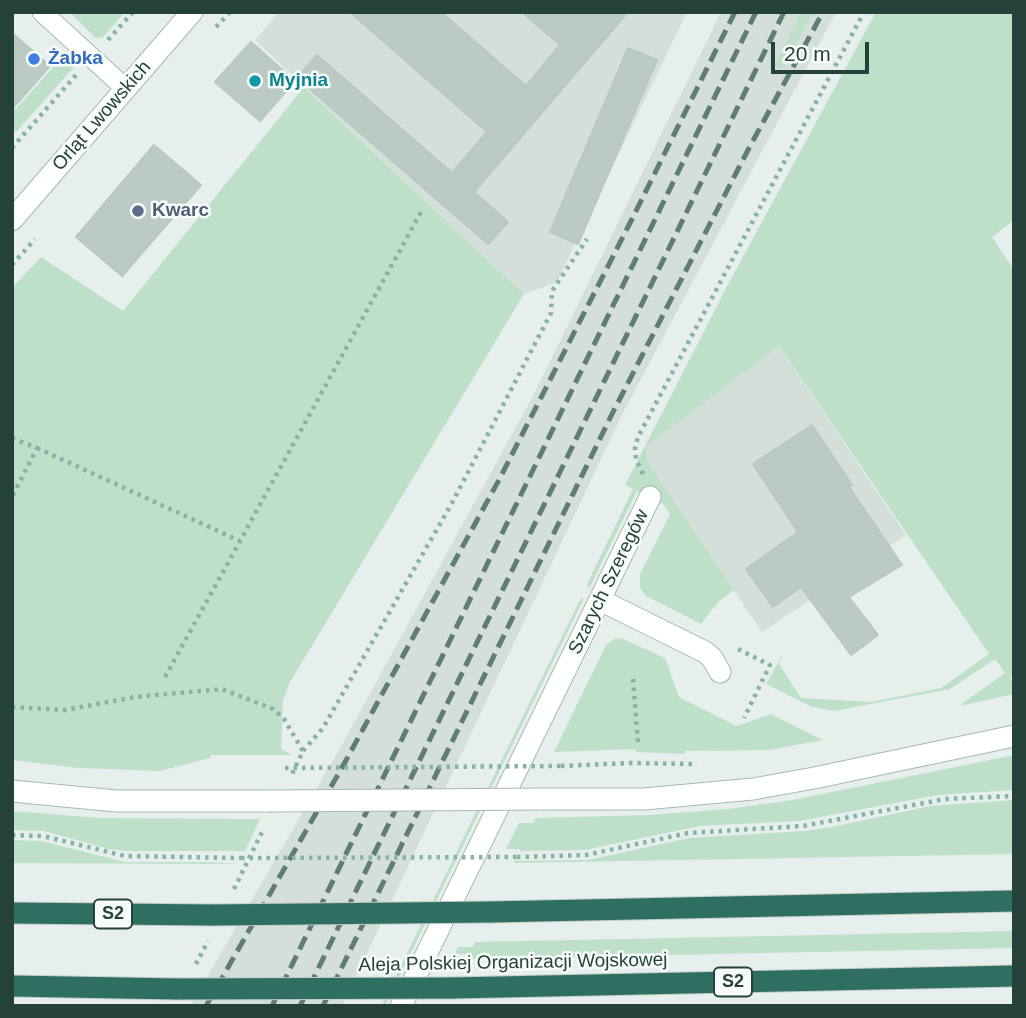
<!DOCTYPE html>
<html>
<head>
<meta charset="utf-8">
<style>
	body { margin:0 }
	#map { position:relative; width:1026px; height:1018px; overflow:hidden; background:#e6efeb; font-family:Arial,sans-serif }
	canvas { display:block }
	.frame { position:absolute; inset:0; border:14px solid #24423a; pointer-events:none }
	.scale { position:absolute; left:771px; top:42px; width:98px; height:32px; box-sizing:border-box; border:4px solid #24423a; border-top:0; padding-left:9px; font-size:21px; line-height:24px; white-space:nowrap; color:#24423a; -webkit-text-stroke:5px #f7fbf9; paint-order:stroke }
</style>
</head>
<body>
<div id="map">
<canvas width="1026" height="1018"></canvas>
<div class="frame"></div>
<div class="scale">20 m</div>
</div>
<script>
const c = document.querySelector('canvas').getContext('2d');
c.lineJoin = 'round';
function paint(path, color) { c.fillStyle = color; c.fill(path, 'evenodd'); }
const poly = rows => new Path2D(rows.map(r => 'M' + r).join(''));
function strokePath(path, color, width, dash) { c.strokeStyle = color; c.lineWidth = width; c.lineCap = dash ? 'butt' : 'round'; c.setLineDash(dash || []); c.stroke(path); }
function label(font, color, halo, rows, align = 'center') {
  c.font = font + ' Arial,sans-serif'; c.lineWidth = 5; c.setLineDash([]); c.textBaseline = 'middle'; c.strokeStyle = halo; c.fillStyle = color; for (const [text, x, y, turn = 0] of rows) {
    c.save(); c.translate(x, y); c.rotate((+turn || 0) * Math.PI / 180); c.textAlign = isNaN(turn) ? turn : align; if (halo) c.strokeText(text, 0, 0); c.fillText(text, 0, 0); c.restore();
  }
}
paint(poly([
	[279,12,687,12,557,282,524,294,255,40],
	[721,12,836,12,622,415,342,1006,190,1006,339,750,535,392],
	[732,277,906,535,762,632,647,461,646,446]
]), '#d4dfda');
paint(poly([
	[69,12,125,12,103,37,96,38],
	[801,12,813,12,782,69,775,65],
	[876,12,1014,12,1014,220,992,237,1014,270,1014,675,1010,678,1014,683,1014,694,959,706,1005,673,995,659,950,689,834,711,812,707,766,684,783,654,779,664,801,698,871,702,941,688,989,654,779,346,646,446,647,461,734,590,719,601,701,624,646,596,640,588,640,574,670,514,663,504,637,491,589,589,587,584,633,489,625,485,732,277],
	[62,57,74,67,16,132,12,129,12,107,16,109],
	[304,87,524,294,290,682,283,700,281,749,292,755,211,755,210,758,160,771,78,768,12,760,12,288,41,257,123,311],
	[581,598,584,598,385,1006,381,1006],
	[621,638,665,658,679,697,737,726,771,714,823,740,768,750,685,751,685,754,636,752,635,749,554,752,606,645,614,639],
	[1014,755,1014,790,938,795,799,821,700,826,585,850,520,851,520,849,506,849,519,823,533,823,536,818,649,815,728,809,793,800],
	[1014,800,1014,854,514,863,515,861,588,860,689,838,803,831,832,827,930,806],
	[12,811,100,818,260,819,245,851,126,851,109,849,44,831,12,830],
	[12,840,41,841,125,862,212,862,239,864,12,863],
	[1014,931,1014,948,468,959,469,954,455,954,458,947,473,947,475,942]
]), '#bfe0c8');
const building = poly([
	[350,12,441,12,526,86,560,45,522,12,628,12,474,192,508,222,488,244,297,78,317,55,452,173,487,132,350,12],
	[12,33,50,66,12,109,12,33],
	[251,42,295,81,260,121,215,82,251,42],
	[628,48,657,60,578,244,550,232,628,48],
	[154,145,201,185,122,276,76,237,154,145],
	[812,425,852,485,849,487,902,565,849,597,878,635,851,655,801,587,773,607,746,569,798,532,753,464,812,425]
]);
paint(building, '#bbcac4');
strokePath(building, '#b8c9c2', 2);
const service = poly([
	[42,12,126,89]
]);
const minor = poly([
	[600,600,705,652,712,658,720,672],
	[12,791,116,801,269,801],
	[545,799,644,799,753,789,814,778,1014,736],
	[401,1006,650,497]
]);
const tertiary = poly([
	[12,220,192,12]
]);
const motorway = poly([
	[490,912,1014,901],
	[12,913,213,915],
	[12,986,177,989],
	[453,988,1014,976]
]);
strokePath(service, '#a8b8b2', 21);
strokePath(minor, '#a8b8b2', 23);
strokePath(tertiary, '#a8b8b2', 23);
strokePath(motorway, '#c2cac8', 23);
strokePath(poly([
	[216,27,230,12],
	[108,40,133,12],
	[12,148,76,75],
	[12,265,35,239],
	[12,438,37,448,12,497],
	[37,448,240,541,421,212],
	[643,474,636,459,635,448,638,437,864,12],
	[738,649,770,665,744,718],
	[165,677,240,541],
	[633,679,638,743],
	[12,707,65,710,135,697,222,689,273,709,284,719,303,751,292,774],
	[303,751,323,728,452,503,551,313,552,291,587,239],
	[561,766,631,763,697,764],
	[12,835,43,836,125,856,241,858],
	[517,857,586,855,688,833,803,826,945,799,1014,796],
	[234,889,264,828],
	[196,964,208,941]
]), '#86b3a5', 4.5, [3.5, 5]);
strokePath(service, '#fff', 19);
strokePath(minor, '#fff', 21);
strokePath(tertiary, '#fff', 21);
strokePath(motorway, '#2f6f62', 21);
strokePath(poly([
	[206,1006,344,764,500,478,632,219,735,12],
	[272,1006,756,12],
	[300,1006,784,12],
	[323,1006,613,412,749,148,823,12]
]), '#5f7d75', 5, [14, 7]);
const minorBridge = poly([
	[269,801,545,799]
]);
const motorwayBridge = poly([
	[213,915,490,912],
	[177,989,453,988]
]);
strokePath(minorBridge, '#a8b8b2', 23, []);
strokePath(motorwayBridge, '#c2cac8', 23, []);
strokePath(poly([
	[285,768,561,766],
	[241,858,517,857]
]), '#86b3a5', 4.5, [3.5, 5]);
strokePath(minorBridge, '#fff', 21);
strokePath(motorwayBridge, '#2f6f62', 21);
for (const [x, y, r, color] of [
	[34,59,7,"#3f7fe0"],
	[255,81,7,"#0f9aa8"],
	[138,211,7,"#5c6f8a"]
]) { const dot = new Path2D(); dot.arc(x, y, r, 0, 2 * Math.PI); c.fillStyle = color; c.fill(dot); strokePath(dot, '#f7fbf9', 2.5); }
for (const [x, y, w] of [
	[113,914,38],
	[733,982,38]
]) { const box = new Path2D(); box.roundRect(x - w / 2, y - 14.5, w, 29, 5); c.fillStyle = '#f7fbf9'; c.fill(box); strokePath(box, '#24423a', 2); }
label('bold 18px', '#24423a', null, [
	["S2",113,914],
	["S2",733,982]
]);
label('bold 19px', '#366cbe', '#f7fbf9', [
	["Żabka",48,59]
], 'left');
label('bold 19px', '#0d838f', '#f7fbf9', [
	["Myjnia",269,81]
], 'left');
label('19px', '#24423a', '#f7fbf9', [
	["Orląt Lwowskich",102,116,-49],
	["Szarych Szeregów",609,582,-64],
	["Aleja Polskiej Organizacji Wojskowej",513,963,-1]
]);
label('bold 19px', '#4e5e75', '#f7fbf9', [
	["Kwarc",152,211]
], 'left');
</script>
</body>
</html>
